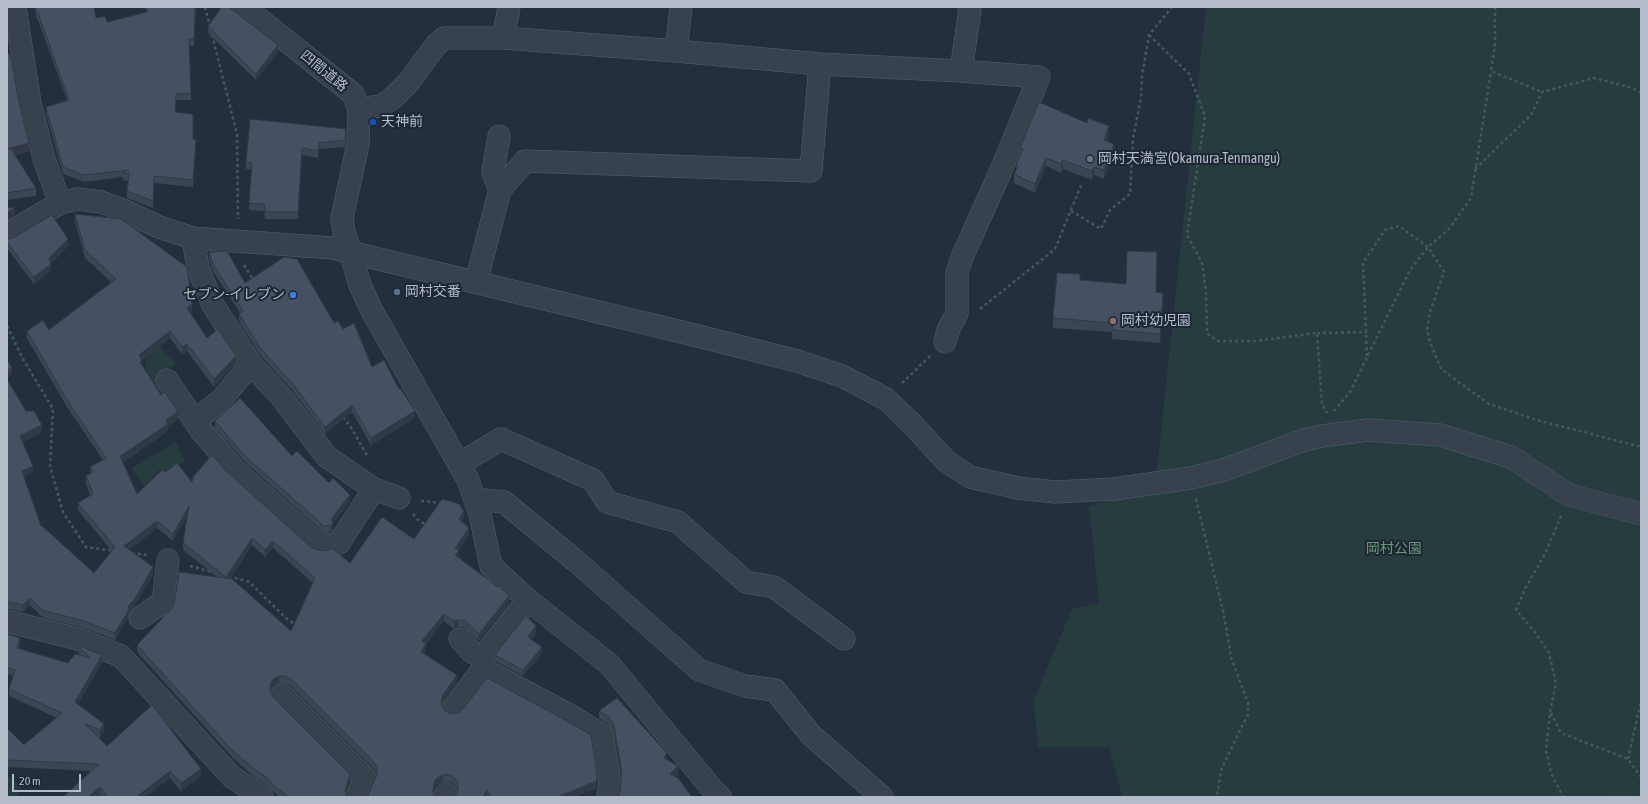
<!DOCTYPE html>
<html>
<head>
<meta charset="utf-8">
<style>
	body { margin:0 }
	#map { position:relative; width:1648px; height:804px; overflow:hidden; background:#242f3e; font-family:"Asap Condensed",sans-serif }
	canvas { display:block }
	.frame { position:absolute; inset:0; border:8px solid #b4bcc9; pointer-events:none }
	.scale { position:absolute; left:12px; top:774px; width:69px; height:18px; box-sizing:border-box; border:2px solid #b4bcc9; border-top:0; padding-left:5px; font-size:12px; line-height:14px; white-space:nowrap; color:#b4bcc9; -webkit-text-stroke:3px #1d2633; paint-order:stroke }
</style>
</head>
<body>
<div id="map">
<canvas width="1648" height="804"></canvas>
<div class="frame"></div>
<div class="scale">20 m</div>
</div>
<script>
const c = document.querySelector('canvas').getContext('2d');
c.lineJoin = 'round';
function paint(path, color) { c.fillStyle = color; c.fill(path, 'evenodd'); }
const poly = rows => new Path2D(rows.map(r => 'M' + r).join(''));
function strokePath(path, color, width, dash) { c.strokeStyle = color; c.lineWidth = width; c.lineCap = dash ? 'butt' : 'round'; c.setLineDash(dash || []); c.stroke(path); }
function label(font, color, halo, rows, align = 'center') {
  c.font = font + ' "Asap Condensed","Noto Sans JP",sans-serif'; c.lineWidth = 4; c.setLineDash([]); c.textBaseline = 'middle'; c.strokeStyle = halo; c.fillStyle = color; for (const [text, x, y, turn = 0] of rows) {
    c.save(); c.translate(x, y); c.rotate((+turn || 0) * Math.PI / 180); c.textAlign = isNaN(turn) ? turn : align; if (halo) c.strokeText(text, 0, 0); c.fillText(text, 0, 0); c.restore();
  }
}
paint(poly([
	[1206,7,1641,7,1641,797,1122,797,1109,747,1038,747,1034,699,1072,609,1099,603,1089,506,1155,489],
	[143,328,176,364,157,375,164,387,157,388,145,369,146,360,131,341],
	[176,442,185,461,164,472,159,470,144,486,132,468],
	[7,778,13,778,21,788,17,795,18,797,7,797]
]), '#263c3f');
const minor = poly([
	[15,7,30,103,44,159,60,203],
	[244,7,353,94,359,109,358,144,342,218,344,232,350,251,360,285,372,311,468,480,480,514,491,566,528,600,609,664,713,790,720,797],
	[503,38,509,7],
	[676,51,681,7],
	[820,64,961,71,1039,77,999,175,963,255,957,272,957,313,948,330,945,342],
	[961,71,970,9,969,7],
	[359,109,381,106,393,98,408,83,436,45,444,38,503,38,676,51,820,64,811,171,525,161,500,190,476,282],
	[499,136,493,172,500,190],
	[7,234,60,203,77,199,101,202,123,210,159,227,193,238,333,248,694,335,797,361,842,376,886,399,912,424,946,461,970,477,1018,488,1055,492,1114,489,1191,478,1224,470,1304,440,1322,436,1368,430,1440,435,1511,457,1569,495,1641,514],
	[193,238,198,268,213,305,251,364,283,399,327,457,374,489,399,498],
	[167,380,200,429,234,469,320,546,339,543,374,489],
	[195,421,221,400,251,364],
	[459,464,501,439,593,480,607,502,678,522,746,582,774,587,844,639],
	[475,499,504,502,577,562,699,670,745,686,775,690,811,735,882,797],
	[528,600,482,658,483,669,573,717,602,735,610,782,608,797],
	[140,618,163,602,168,560],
	[7,621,78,639,121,656,231,776,262,797],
	[460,639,471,651,482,658],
	[282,695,365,778,357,797],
	[453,709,483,669],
	[445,797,446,794]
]);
strokePath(minor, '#565f6c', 23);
strokePath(poly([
	[205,7,210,26],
	[1495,7,1495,44,1491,71,1542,92],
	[212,35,237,134,238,219],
	[1149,35,1189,74,1205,116,1187,235,1202,263,1206,293,1207,333,1217,341,1255,341,1317,333,1322,404,1327,413],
	[1475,169,1531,115,1542,92,1594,78,1632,88,1641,93],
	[1071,211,1101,229,1110,210,1130,194,1133,139,1141,97,1142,76,1149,35,1172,7],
	[244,265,254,281],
	[980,309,1055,249,1082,183],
	[7,326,23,359,53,409,50,466,63,512,86,547,115,551],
	[1317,333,1367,332],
	[1367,356,1363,263,1385,230,1399,226,1428,247,1444,272,1430,312,1427,330,1431,345,1441,369,1489,404,1537,420,1641,447],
	[902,383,930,356],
	[1334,411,1350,392,1410,270,1428,247,1448,230,1471,198,1491,71],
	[343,417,352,429,368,457],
	[1196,499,1224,615,1231,657,1248,703,1248,715,1242,726,1221,770,1217,797],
	[421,501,442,503],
	[413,514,417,519,426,525],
	[1561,516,1545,554,1526,587,1516,610,1534,631,1549,653,1556,683,1550,712,1546,751,1552,775,1563,797],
	[132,553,147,555],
	[190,566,212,572],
	[229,576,249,582,287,619,296,625],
	[1551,713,1561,733,1628,759,1641,777],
	[1628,759,1641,701],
	[1609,797,1628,797]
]), '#44595c', 2.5, [3, 3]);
strokePath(minor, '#38414e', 22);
paint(poly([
	[34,7,94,7,96,18,107,22,146,12,145,7,196,7,194,46,189,46,191,100,176,100,175,112,193,139,196,146,193,187,154,183,153,208,127,198,127,191,128,181,123,180,123,177,84,182,63,174,46,114,46,107,67,100,38,20,37,20],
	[208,26,278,52,256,80,208,33],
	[7,54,18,98,29,151,15,155,36,188,36,196,7,200],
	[1109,135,1107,141,1114,152,1104,179,1094,175,1092,180,1063,169,1061,173,1046,166,1035,193,1014,183,1014,174,1016,171,1016,166,1020,156,1020,148],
	[346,136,345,147,319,149,318,158,302,155,298,219,265,219,264,211,249,210,252,169,246,169,246,162],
	[75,214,192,312,190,313,207,338,236,363,214,387,187,351,182,354,170,338,142,360,142,366,178,419,168,426,168,431,123,462,137,494,166,472,192,482,226,471,312,548,350,563,414,539,464,518,462,522,469,535,458,550,459,557,509,604,479,641,464,627,458,627,454,629,444,621,426,644,426,651,424,654,457,682,443,702,441,706,442,707,445,711,597,782,597,788,575,797,454,797,458,791,455,785,450,782,443,782,437,785,434,790,368,795,377,774,374,769,291,686,285,683,279,683,273,686,270,692,273,697,350,781,346,794,347,797,280,797,273,792,269,787,253,776,232,757,137,652,137,645,217,577,183,550,183,543,187,516,173,541,157,528,129,550,153,574,134,607,129,612,128,618,115,640,81,627,42,617,30,605,23,612,10,609,7,609,7,379,26,411,42,432,22,442,33,473,24,477,41,526,94,573,112,551,78,510,78,503,90,495,86,484,86,476,90,474,90,467,103,460,67,407,27,338,27,331,49,330,111,282,85,258,75,221],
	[252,545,265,557,273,548,313,583,291,631,230,579],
	[7,239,68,246,51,263,51,271,34,284,7,248],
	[209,252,245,283,334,323,343,329,372,367,399,389,415,418,371,445,352,412,325,434,293,391,261,356,239,322,239,314,240,313,213,271,209,259],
	[1080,280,1156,292,1163,302,1160,343,1112,339,1112,332,1053,328,1053,318],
	[215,421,292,456,329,483,350,502,333,523,333,530,331,532,324,533,243,460,215,428],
	[536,633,531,640,542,654,523,676,495,661,495,655],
	[7,634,20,645,19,649,68,663,80,655,79,654,79,647,102,662,78,704,104,731,100,738,98,737,107,746,201,776,181,791,170,778,145,797,102,797,100,795,97,797,63,797,92,771,7,767,7,728,24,745,57,718,9,696,9,689,13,676,7,674],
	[617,698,678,773,675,776,620,792,622,777,614,733,609,725,599,718,599,711]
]), '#3b4654');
paint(poly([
	[278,45,278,52,256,80,256,74],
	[1109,126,1109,135,1104,148,1104,140],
	[346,129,346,136,345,147,345,140],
	[196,140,196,146,193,187,193,180],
	[29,143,29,151,7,156,7,149],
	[319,143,319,149,318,158,318,151],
	[1114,144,1114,152,1104,179,1104,170],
	[302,148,302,155,298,219,298,212],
	[1046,158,1046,166,1035,193,1035,184],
	[1063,160,1063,169,1061,173,1061,164],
	[1094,167,1094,175,1092,180,1092,171],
	[15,208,15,215,7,220,7,213],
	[68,239,68,246,49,264,49,258],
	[51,264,51,271,34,284,34,277],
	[1163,293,1163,302,1160,343,1160,334],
	[192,304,192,312,187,316,187,308],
	[170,331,170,338,142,360,142,367,140,369,139,355],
	[187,344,187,351,182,354,182,347],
	[236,356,236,363,214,387,214,379],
	[12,368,12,375,7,377,7,370],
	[352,405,352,412,325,434,325,427],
	[415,411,415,418,371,445,371,438],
	[178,412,178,419,168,426,168,431,120,463,120,456,166,420],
	[42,425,42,432,20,443,20,436],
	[33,466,33,473,22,478,22,471],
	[350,495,350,502,333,523,333,530,331,532,331,519],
	[189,506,189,514,173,541,173,534],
	[464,511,464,518,459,527,459,519],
	[157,521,157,528,124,554,124,546],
	[469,528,469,535,455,555,455,548],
	[252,538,252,545,226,585,226,577],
	[273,541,273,548,265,557,265,550],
	[459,550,459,558,455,555],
	[153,567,153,574,134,607,129,612,128,618,115,640,115,633,129,605],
	[509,596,509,604,479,641,479,634],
	[30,598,30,605,23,612,23,605],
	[444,614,444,621,422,649,422,641],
	[458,620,458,627,454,629,454,621],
	[536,626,536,633,528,644,528,637],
	[20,638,20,645,17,655,17,648],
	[426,644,426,651,421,659,421,652],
	[542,647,542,654,523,676,523,670],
	[102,655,102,662,75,709,75,702],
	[457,675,457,682,443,702,441,708,441,701,443,695],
	[279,676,279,683,273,686,270,692,270,685,273,679],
	[104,724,104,731,100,738,100,730],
	[667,753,667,761,664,758],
	[678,766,678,773,670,781,670,774],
	[201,769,201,776,181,791,181,783],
	[170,771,170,778,145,797,136,797],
	[350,774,350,781,345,797,345,791],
	[443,775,443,782,437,785,434,790,433,797,433,792,434,782,437,778],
	[597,775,597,788,575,797,557,797],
	[100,787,100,795,97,797,88,797],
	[487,790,487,797,483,797]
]), '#303945');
const building = poly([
	[35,7,94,7,96,18,105,16,107,22,147,12,146,7,195,7,194,39,189,39,191,93,176,94,175,112,193,114,193,139,196,140,193,180,154,176,153,201,127,191,129,174,123,173,129,170,84,175,63,167,46,107,69,100,38,13,37,13,35,7],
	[222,7,229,7,278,45,256,74,208,26,222,7],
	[9,53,12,61,18,98,29,143,7,149,7,54,9,53],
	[1039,102,1087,123,1088,118,1109,126,1104,140,1114,144,1104,170,1094,167,1092,171,1063,160,1061,164,1046,158,1035,184,1014,174,1018,167,1016,166,1023,149,1020,148,1039,102],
	[250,119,346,129,345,140,319,143,318,151,302,148,298,212,265,212,264,204,249,203,252,163,246,162,250,119],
	[7,149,11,149,36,188,7,193,7,149],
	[7,207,15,208,7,213,7,207],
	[75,214,121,219,187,267,192,304,187,308,207,338,218,329,236,356,214,379,187,344,182,347,170,331,139,355,142,360,140,362,161,395,165,392,178,412,166,420,168,424,120,456,137,494,162,470,166,472,177,463,192,482,193,477,212,455,226,471,312,548,322,551,333,549,350,563,382,517,414,539,442,499,459,504,464,511,459,519,469,528,455,548,459,550,455,555,498,587,499,586,509,596,479,634,464,620,458,620,454,621,444,614,422,641,426,644,421,652,457,675,443,695,441,701,442,707,445,711,451,714,458,713,463,709,487,678,567,721,591,735,597,775,597,781,557,797,491,797,487,790,483,797,454,797,458,790,458,784,455,778,450,775,443,775,437,778,434,782,433,792,435,797,367,797,368,795,377,775,377,768,374,762,291,679,285,676,279,676,273,679,270,685,270,691,273,697,350,774,345,791,347,797,289,797,273,785,269,779,253,768,232,750,137,645,174,606,179,572,232,579,291,631,315,578,273,541,265,550,252,538,226,577,183,543,189,506,173,534,157,521,124,546,153,567,134,600,129,605,128,611,115,633,81,620,42,610,30,598,23,605,10,602,7,602,7,379,26,411,34,411,42,425,20,436,33,466,22,471,41,526,42,526,94,573,115,547,78,503,93,494,86,476,93,472,90,467,106,458,67,400,27,331,43,320,49,330,116,279,85,250,75,214],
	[52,215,68,239,49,258,51,264,34,277,7,242,7,239,13,238,52,215],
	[227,251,245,283,284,257,297,259,334,323,338,321,343,329,354,323,372,367,384,360,399,389,400,388,415,411,371,438,352,405,325,427,293,384,261,349,239,314,243,311,213,264,209,252,227,251],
	[1127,251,1157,252,1156,292,1163,293,1160,334,1112,330,1113,323,1053,318,1057,273,1080,274,1080,280,1126,284,1127,251],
	[7,360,12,368,7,370,7,360],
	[240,398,292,456,297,451,329,483,333,478,350,495,331,519,333,523,331,525,324,526,243,454,215,421,240,398],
	[526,615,536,626,528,637,542,647,523,670,495,655,526,615],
	[7,634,20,638,17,648,68,663,75,654,90,658,79,647,80,646,102,655,75,702,104,724,100,730,85,724,107,746,152,705,201,769,181,783,170,771,136,797,108,797,100,787,88,797,63,797,99,764,7,760,7,728,24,745,62,713,9,689,15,670,7,667,7,634],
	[617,698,667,753,664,758,678,766,670,774,678,778,692,797,618,797,620,792,622,773,614,725,609,717,599,711,617,698]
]);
paint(building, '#455162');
strokePath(building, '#303945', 1);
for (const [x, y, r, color] of [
	[373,122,4,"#1a4fb4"],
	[1090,159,4,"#6b7280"],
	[397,292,4,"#5c6f8a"],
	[293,295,4,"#3f7fe0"],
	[1113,321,4,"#8d6e63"]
]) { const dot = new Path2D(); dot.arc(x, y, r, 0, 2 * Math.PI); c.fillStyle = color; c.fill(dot); strokePath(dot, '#1d2633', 1.5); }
label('14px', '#b4bcc9', '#1d2633', [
	["四間道路",324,71,39]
]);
label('14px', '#b4bcc9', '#1d2633', [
	["天神前",381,122],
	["岡村天満宮(Okamura-Tenmangu)",1098,159],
	["岡村交番",405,292],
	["セブン-イレブン",285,295,"right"],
	["岡村幼児園",1121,321]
], 'left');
label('14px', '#6b9a76', '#1d2633', [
	["岡村公園",1394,549]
]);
</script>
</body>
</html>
